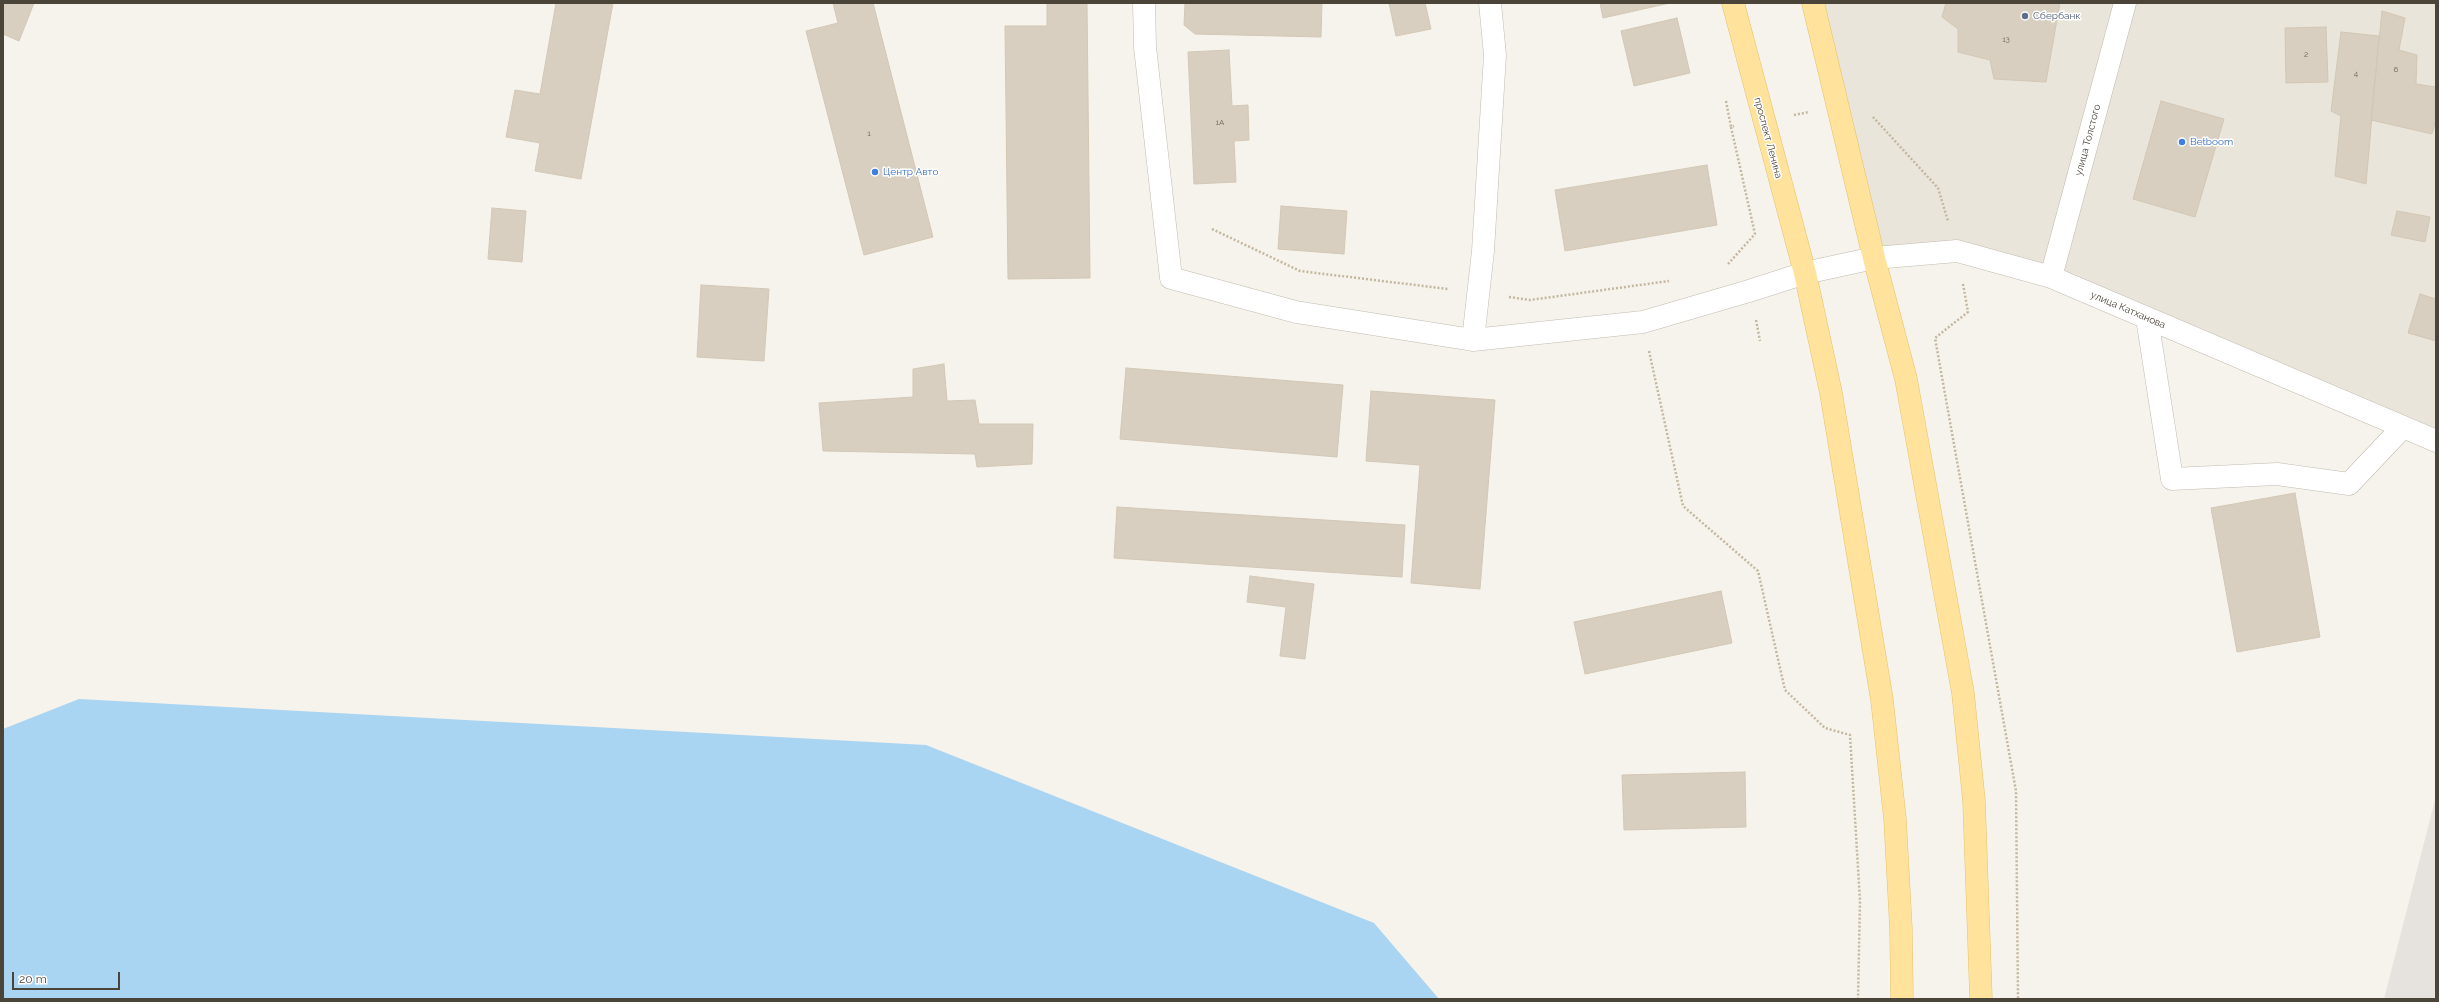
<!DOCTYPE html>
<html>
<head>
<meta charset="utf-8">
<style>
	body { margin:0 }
	#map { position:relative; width:2439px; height:1002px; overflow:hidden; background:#f6f3ec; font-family:Raleway,sans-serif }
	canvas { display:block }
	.frame { position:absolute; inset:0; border:4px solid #4b4439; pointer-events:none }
	.scale { position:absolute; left:12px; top:972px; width:108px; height:18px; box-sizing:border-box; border:2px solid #4b4439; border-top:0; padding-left:5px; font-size:12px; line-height:14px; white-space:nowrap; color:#4b4439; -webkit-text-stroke:3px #fff; paint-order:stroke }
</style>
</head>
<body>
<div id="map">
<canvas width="2439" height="1002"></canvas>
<div class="frame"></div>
<div class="scale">20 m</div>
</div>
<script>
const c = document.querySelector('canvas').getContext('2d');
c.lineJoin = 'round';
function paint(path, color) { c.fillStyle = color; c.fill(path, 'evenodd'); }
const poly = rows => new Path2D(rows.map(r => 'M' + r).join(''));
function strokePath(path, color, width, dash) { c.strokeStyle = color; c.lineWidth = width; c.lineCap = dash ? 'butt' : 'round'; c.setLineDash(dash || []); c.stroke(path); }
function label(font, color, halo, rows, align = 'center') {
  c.font = font + ' Raleway,sans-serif'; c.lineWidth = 3; c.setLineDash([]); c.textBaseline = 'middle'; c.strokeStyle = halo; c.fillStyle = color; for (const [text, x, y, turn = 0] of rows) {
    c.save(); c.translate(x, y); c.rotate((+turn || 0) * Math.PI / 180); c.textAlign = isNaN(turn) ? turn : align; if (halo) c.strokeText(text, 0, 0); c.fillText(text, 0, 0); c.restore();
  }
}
paint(poly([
	[1813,3,2436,3,2436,441,1976,257,1874,258]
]), '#eae5da');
paint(poly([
	[2436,796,2436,999,2384,999]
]), '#e6e2dd');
paint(poly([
	[79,699,926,745,1374,923,1439,999,3,999,3,729]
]), '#a9d4f2');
const building = poly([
	[3,3,34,3,19,41,3,34,3,3],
	[556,3,613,3,581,179,535,171,540,143,506,137,515,90,540,94,556,3],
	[833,3,873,3,933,237,864,255,806,31,838,23,833,3],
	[1047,3,1087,3,1090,278,1008,279,1005,26,1047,26,1047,3],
	[1185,3,1322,3,1321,37,1195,34,1184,25,1185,3],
	[1389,3,1425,3,1431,29,1396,36,1389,3],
	[1600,3,1670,3,1603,18,1600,3],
	[1946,3,2060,3,2046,82,1994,79,1990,60,1958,52,1958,29,1942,17,1946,3],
	[2382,11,2405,18,2399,50,2417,55,2416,84,2436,87,2436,120,2432,134,2371,120,2382,11],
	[1677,18,1690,73,1634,86,1621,31,1677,18],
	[2326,27,2328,82,2286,83,2285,28,2326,27],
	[2341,32,2379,36,2366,184,2335,176,2341,116,2331,111,2341,32],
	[1229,50,1232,106,1248,105,1249,140,1234,141,1236,182,1194,184,1188,52,1229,50],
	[2161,101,2224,119,2195,217,2133,199,2161,101],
	[1707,165,1717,225,1565,251,1555,190,1707,165],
	[1281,206,1347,211,1344,254,1278,249,1281,206],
	[492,208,526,211,522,262,488,259,492,208],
	[2397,211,2430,217,2425,242,2391,235,2397,211],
	[701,285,769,289,764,361,697,357,701,285],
	[2420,294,2436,299,2436,341,2408,333,2420,294],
	[944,364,947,401,975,400,979,424,1033,424,1032,464,977,467,975,454,823,451,819,403,913,397,913,369,944,364],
	[1126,368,1343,385,1337,457,1120,439,1126,368],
	[1371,391,1495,400,1480,589,1411,583,1420,465,1366,461,1371,391],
	[2295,493,2320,637,2237,652,2211,508,2295,493],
	[1117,507,1405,525,1402,577,1114,558,1117,507],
	[1250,576,1314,584,1305,659,1280,656,1286,607,1247,602,1250,576],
	[1721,591,1732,643,1585,674,1574,622,1721,591],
	[1745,772,1746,827,1624,830,1622,775,1745,772]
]);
paint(building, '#d8cfc1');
strokePath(building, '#d3c7b4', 1);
const minor = poly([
	[1144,3,1145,47,1171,278,1296,312,1473,340,1643,322,1749,291,1805,273,1874,258,1957,251,2051,277,2436,441],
	[2051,277,2125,3],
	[2147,318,2172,479,2277,474,2349,484,2403,427],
	[1473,340,1483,251,1495,55,1490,3]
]);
const major = poly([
	[1733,3,1805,273,1831,393,1882,700,1895,819,1901,929,1902,999],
	[1813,3,1874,258,1906,379,1963,693,1974,801,1981,999]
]);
strokePath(minor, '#c2bbae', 23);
strokePath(major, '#e6c16a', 23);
strokePath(poly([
	[1726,101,1731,127],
	[1794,115,1809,112],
	[1873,117,1938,188,1948,221],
	[1212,229,1300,271,1448,289],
	[1728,264,1755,234,1731,127,1734,126],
	[1963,284,1968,312,1935,338,2016,791,2018,999],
	[1509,297,1530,300,1669,281],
	[1756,320,1760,341],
	[1649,351,1683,506,1758,571,1785,690,1825,728,1850,735,1860,901,1858,999]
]), '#c4b79f', 2.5, [2, 2]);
strokePath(minor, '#fff', 22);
strokePath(major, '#ffe39c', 22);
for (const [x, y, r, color] of [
	[2025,16,4,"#5c6f8a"],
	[2182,142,4,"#3f7fe0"],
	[875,172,4,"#3f7fe0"]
]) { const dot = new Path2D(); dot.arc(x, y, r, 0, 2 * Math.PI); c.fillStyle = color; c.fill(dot); strokePath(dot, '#fff', 1.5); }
label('8px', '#6e675b', null, [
	["13",2006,40],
	["2",2306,55],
	["6",2396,70],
	["4",2356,74],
	["1А",1220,123],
	["1",869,134]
]);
label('10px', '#4e5e75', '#fff', [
	["Сбербанк",2033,16]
], 'left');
label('10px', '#4b4439', '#fff', [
	["проспект Ленина",1768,138,75],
	["улица Толстого",2088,140,-75],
	["улица Катханова",2128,310,23]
]);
label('10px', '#366cbe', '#fff', [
	["Betboom",2190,142],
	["Центр Авто",883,172]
], 'left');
</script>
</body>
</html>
